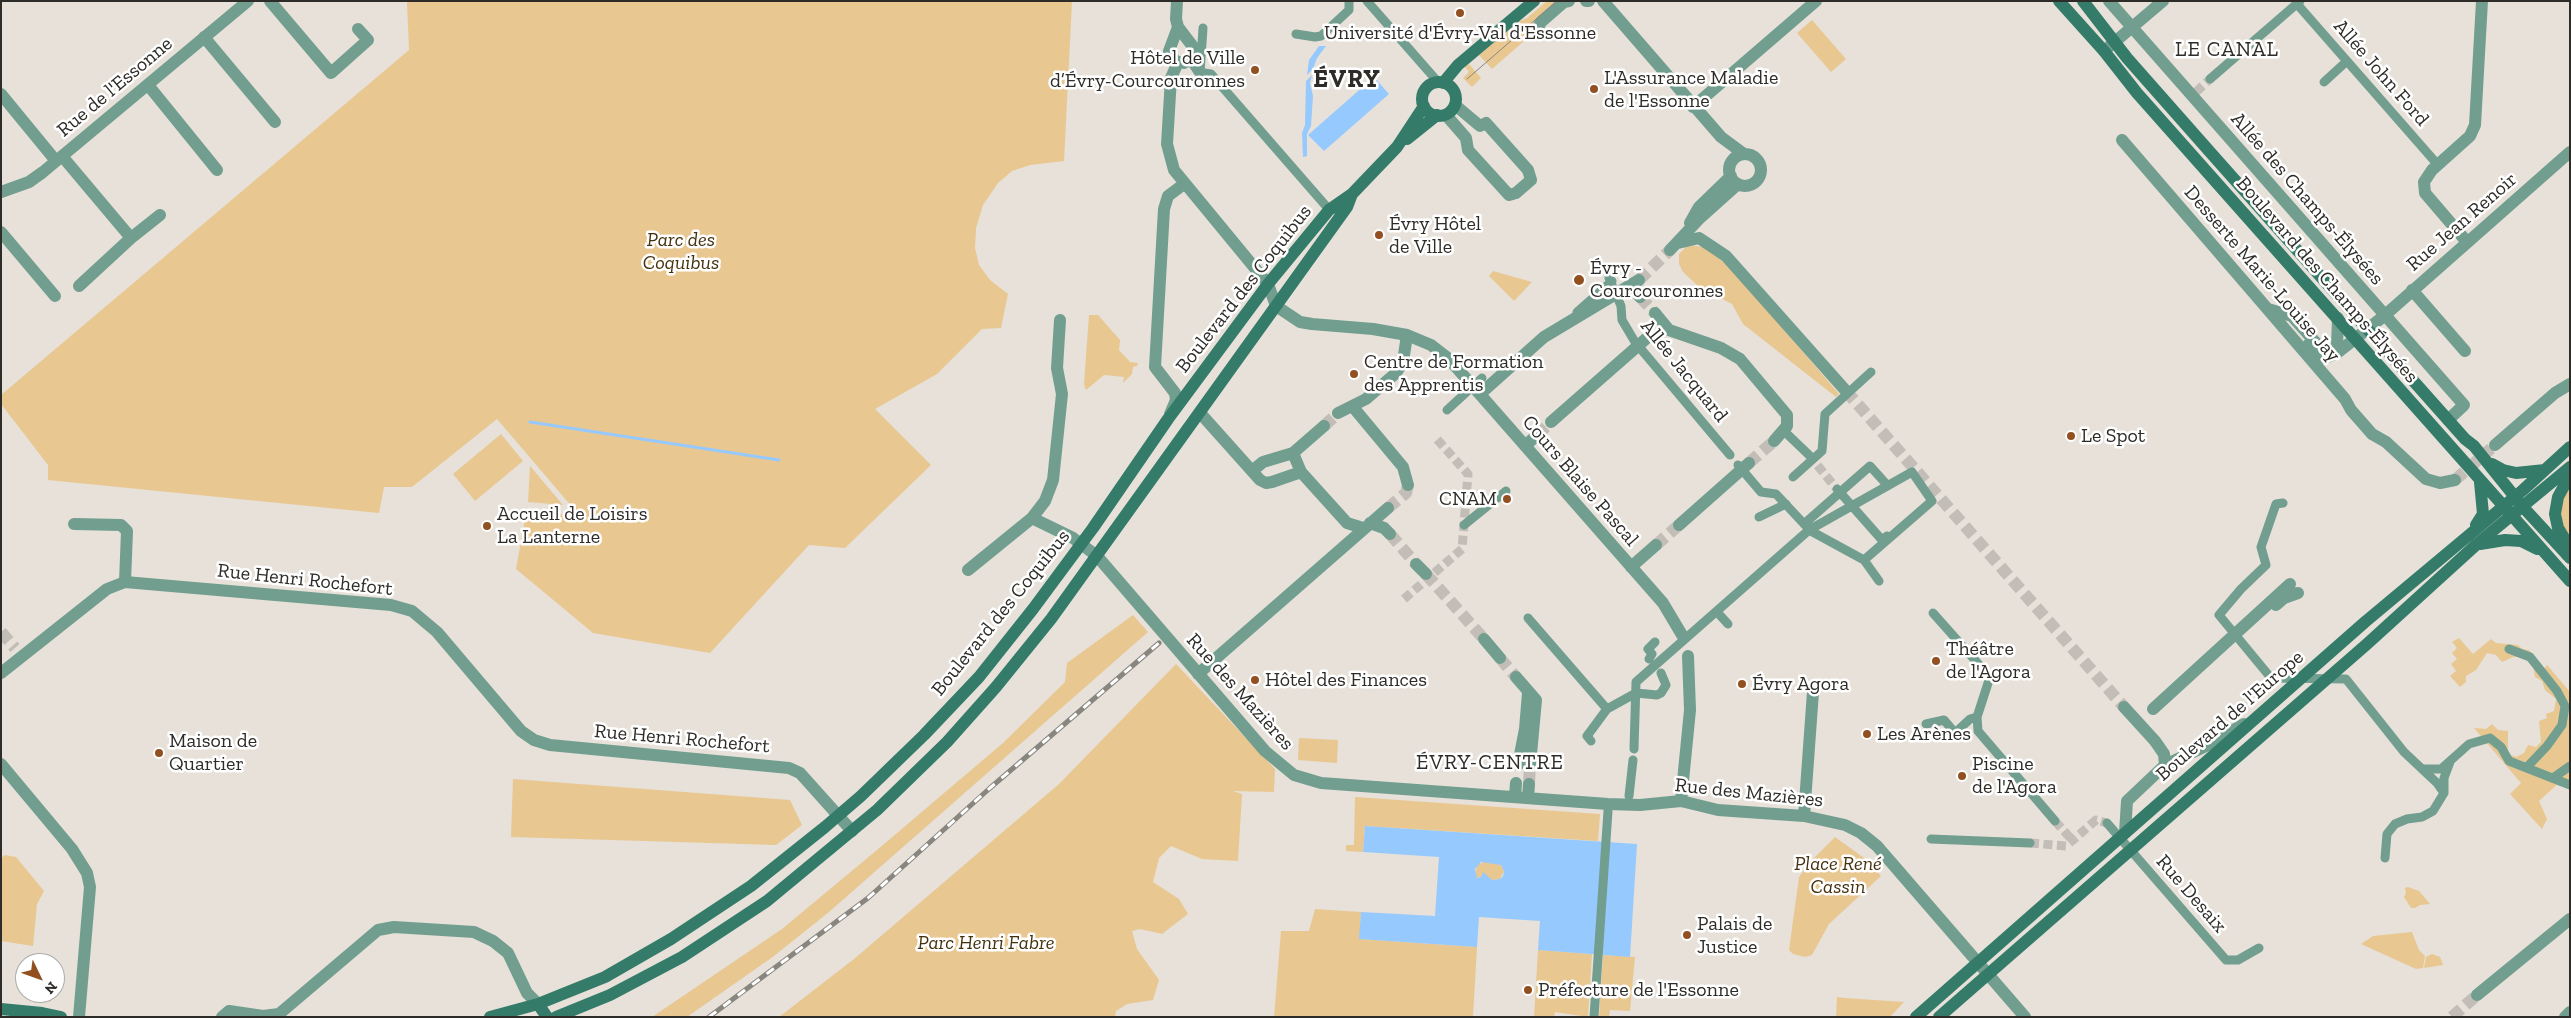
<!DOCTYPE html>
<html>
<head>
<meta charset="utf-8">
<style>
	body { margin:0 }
	#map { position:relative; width:2571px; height:1018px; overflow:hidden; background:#e7e1d9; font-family:"Zilla Slab",serif }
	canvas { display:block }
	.frame { position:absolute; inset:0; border:2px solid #2e2c28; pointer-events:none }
	.north { position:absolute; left:15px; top:953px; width:50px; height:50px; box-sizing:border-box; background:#fff; border:1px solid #ababa9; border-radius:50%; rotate:132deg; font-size:14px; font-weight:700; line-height:20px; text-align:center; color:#2e2c28 }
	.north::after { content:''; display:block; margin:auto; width:18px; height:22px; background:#924f20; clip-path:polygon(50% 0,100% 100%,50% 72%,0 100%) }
</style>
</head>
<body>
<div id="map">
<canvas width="2571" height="1018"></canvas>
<div class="frame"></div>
<div class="north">N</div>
</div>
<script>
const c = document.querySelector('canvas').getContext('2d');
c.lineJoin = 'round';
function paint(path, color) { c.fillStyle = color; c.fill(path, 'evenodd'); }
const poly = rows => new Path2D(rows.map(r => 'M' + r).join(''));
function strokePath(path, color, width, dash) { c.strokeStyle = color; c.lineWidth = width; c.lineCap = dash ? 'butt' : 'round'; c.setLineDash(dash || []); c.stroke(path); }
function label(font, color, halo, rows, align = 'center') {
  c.font = font + ' "Zilla Slab",serif'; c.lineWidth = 5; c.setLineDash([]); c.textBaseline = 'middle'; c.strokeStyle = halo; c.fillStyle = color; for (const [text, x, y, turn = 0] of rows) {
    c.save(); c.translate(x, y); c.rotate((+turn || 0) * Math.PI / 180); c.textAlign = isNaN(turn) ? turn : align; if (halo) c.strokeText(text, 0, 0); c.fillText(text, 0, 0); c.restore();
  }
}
paint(poly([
	[402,1,1072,1,1064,161,1030,165,1012,171,998,183,983,205,976,228,975,248,979,265,990,280,1008,294,1001,328,982,329,937,374,875,409,931,465,845,548,809,545,710,653,593,633,516,569,526,513,579,515,497,419,412,487,384,487,379,513,48,480,48,465,1,404,1,395,409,50,407,2],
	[1547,1,1561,1,1532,34,1492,69,1479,55,1513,24,1527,18],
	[1812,20,1846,59,1831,72,1797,33],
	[1469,64,1481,78,1472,87,1463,78,1469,72,1465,67],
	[1688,245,1703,247,1717,256,1734,271,1839,394,1836,397,1743,324,1732,304,1699,287,1683,272,1679,264,1679,254],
	[1493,271,1532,282,1514,301,1489,276],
	[1089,315,1098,315,1120,340,1119,350,1130,362,1138,363,1137,366,1133,367,1132,374,1123,383,1124,377,1104,375,1086,390,1084,384],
	[501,434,523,461,475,501,453,474],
	[530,466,563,505,528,502],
	[2570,475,2570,546,2566,541,2558,497],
	[1133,615,1148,632,829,912,774,956,687,1017,652,1017,782,929,877,850,1003,743,1065,682,1067,663],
	[2459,638,2473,654,2491,639,2496,643,2518,645,2522,649,2529,650,2544,669,2547,665,2570,692,2570,788,2562,780,2539,801,2547,819,2542,829,2510,794,2521,783,2474,728,2486,729,2492,724,2498,730,2508,731,2508,754,2516,757,2524,753,2528,745,2536,747,2541,742,2539,721,2547,718,2546,714,2554,711,2556,699,2545,690,2542,681,2535,677,2532,661,2527,657,2513,657,2502,662,2496,655,2487,653,2476,670,2466,676,2466,682,2460,687,2450,676,2456,671,2451,664,2457,659,2452,653,2457,648,2452,642],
	[1176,664,1275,769,1274,792,1233,791,1242,794,1238,861,1202,859,1171,846,1159,858,1153,882,1179,899,1188,914,1162,934,1140,929,1132,931,1137,949,1159,980,1153,1000,1127,1004,1116,1011,1115,1017,779,1017,854,959,1059,784],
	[1299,738,1338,740,1337,763,1298,760],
	[513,779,790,800,802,825,776,845,511,837],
	[1355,797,1600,814,1598,841,1365,826,1363,852,1346,851,1346,845,1354,845],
	[1835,837,1867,860,1881,876,1829,924,1812,955,1805,957,1793,954,1789,950,1799,877,1809,863],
	[5,855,16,857,44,891,37,904,33,946,1,941,1,858],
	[1486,861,1501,865,1504,871,1500,879,1492,880,1482,874,1481,877,1477,878,1475,874,1477,865],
	[2408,887,2419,891,2430,904,2420,905,2415,908,2411,908,2404,897,2406,893,2405,888],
	[1315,909,1361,912,1360,939,1477,947,1473,1017,1274,1017,1281,931,1309,931],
	[2412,932,2419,950,2425,956,2423,968,2416,969,2361,944,2373,936],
	[1538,950,1592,954,1588,1017,1555,1012,1554,1017,1534,1017],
	[2432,954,2440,957,2443,965,2424,968,2426,957],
	[1603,955,1635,957,1630,1011,1610,1010,1609,1017,1599,1017],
	[1837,997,1845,998,1904,1002,1890,1017,1836,1017]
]), '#e8c791');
paint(poly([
	[1319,46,1326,46,1317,58,1313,69,1307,75,1309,60],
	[1312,75,1310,83,1313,96,1311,126,1307,134,1307,156,1303,157,1302,133,1305,125,1306,81],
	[1374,77,1389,94,1324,151,1308,135],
	[1365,826,1637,844,1630,957,1538,950,1540,921,1479,917,1477,947,1359,939,1361,912,1435,916,1439,857,1363,852],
	[1481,862,1501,865,1504,871,1503,876,1500,879,1492,880,1483,872,1481,877,1477,878,1475,869]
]), '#96c9fe');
strokePath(poly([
	[530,422,779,460]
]), '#96c9fe', 3);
strokePath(poly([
	[2196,92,2210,79],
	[1809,455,1836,488],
	[1404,599,1462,549,1468,474,1435,437],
	[2055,821,2073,841],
	[2030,843,2066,846,2096,820,2107,823]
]), '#c2bdb6', 9, [9, 4.5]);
strokePath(poly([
	[1639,280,1670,250],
	[1640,297,1655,313],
	[1846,391,2124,707],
	[1324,426,1338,413],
	[1537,435,1551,422],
	[1749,463,1774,441],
	[2455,480,2495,445],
	[1388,508,1406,493,1408,485],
	[1390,534,1416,564],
	[1656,545,1679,525],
	[1426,574,1484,639],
	[1,632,15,648],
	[1500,658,1516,677],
	[1529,784,1530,765],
	[2452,1017,2477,995]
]), '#c2bdb6', 12, [12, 6]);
strokePath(poly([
	[1367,1,1438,82],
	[2297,4,2438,165],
	[1296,34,1315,37,1321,36,1349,10,1349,1],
	[1190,60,1198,72,1211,74,1326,206],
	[1200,73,1203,28],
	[2210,79,2300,1],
	[2324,82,2347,61],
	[1609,278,1621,306,1622,320,1635,342,1730,455],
	[1577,312,1612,281],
	[1447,410,1482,378],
	[1784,431,1809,455],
	[1738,465,1761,492,1776,494,1806,526],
	[1793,477,1822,451,1825,414,1871,372],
	[1837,489,1882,540,1887,536],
	[2283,503,2276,504,2261,547,2266,565,2241,589,2219,615,2271,678,2346,679,2404,752,2437,783,2444,793,2433,811,2422,817,2407,819,2395,824,2387,834,2385,858],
	[1759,517,1786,504],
	[1804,524,1870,466,1888,486],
	[1464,525,1506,491],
	[1809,530,1912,472,1932,501,1864,560,1879,581],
	[1809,530,1864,560],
	[1717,612,1728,624],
	[1933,613,1990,677,1977,717,1978,731,2055,821],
	[1528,618,1607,709],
	[2509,649,2530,657,2557,691,2565,706,2562,725,2547,746,2527,767],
	[1649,659,1652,654,1648,649,1655,642],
	[1926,724,1944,720,1955,733,1970,719,1977,717],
	[1591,741,1587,736,1607,709,1636,693,1657,695,1661,693,1666,685,1661,673],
	[1634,749,1636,682,1809,530,1808,529],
	[2422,769,2441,769,2469,744,2490,738,2501,747,2509,761,2570,785],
	[2553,778,2570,766],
	[2444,793,2444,778,2450,762],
	[1629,796,1633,760],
	[2107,823,2226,960,2238,960,2259,948],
	[1931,839,2030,843],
	[1594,1017,1608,811]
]), '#729e90', 9);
strokePath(poly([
	[270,1,331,73,368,40,358,29],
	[1177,1,1176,19,1178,27,1194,48,1192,58,1184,63,1175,61,1169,51,1178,27],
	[1586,1,1589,1],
	[1603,1,1721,137,1744,154],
	[2109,1,2464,405,2448,420],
	[1534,35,1541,22,1564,2,1569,1],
	[204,37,275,122],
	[2104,51,2163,1],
	[1178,62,1171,78,1167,144,1174,170,1268,284,1276,306,1300,322,1312,324,1373,329,1407,335,1431,345,1449,359,1663,603,1682,635],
	[148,85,217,170],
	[1,94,56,161],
	[1693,107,1816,1],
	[1446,115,1466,138,1468,150,1509,195,1516,193,1531,180,1528,170,1486,123,1480,126,1455,105],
	[2122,140,2345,399,2351,410,2372,434,2386,442,2426,479,2440,483,2455,480],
	'1729 170a16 16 0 1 1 32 0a16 16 0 1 1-32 0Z',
	[62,156,131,238,79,286],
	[1,192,29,182,43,172,248,1],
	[1690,223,1699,207,1731,176],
	[1,232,55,296],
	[131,238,160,215],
	[2467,242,2425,193,2424,182,2432,170,2470,136,2475,125,2482,1],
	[1678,243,1699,238,1726,256,1846,391],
	[1670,250,1700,218,1738,184],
	[1630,286,1640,297],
	[2412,290,2465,351],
	[2268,309,2292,316,2325,353,2330,352,2337,346,2338,318],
	[1655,313,1669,330,1721,348,1740,359,1787,415,1787,426,1774,441],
	[2309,344,2325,358,2337,353,2384,316,2570,152],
	[1480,394,1544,337,1639,280],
	[1353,407,1403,467,1408,485],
	[1338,413,1366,399,1396,373,1403,362,1407,335],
	[1170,414,1176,400,1175,393,1155,367,1164,209,1168,196,1184,184],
	[1201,414,1260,480,1266,483,1272,482,1301,472],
	[1551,422,1648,337],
	[2495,445,2555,393,2570,384],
	[1525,446,1537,435],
	[1293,453,1301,472,1347,523,1363,528],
	[1252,471,1263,462,1293,453,1324,426],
	[1032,518,1073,538,1097,556,1265,751,1294,775,1321,783,1608,804,1640,805,1681,801,1718,810,1804,816,1845,825,1861,833,1877,846,2025,1017],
	[1370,523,1384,528,1390,534],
	[74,524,121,525,127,531,125,582],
	[1679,525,1749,463],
	[1416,564,1426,574],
	[1631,567,1656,545],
	[968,570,1032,518,1045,501,1053,480,1062,394,1057,368,1060,320],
	[2276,605,2284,598,2298,593],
	[1484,639,1500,658],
	[1,673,107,589,125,582,391,605,412,611,437,632,521,731,534,740,550,745,789,768,800,773,852,831],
	[1198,674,1388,508],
	[1516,677,1536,700,1530,765],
	[2124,707,2155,741,2164,754,2165,765,2127,801,2125,833],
	[2153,709,2290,584],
	[1,764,72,849,87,873,90,887,79,1017],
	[1518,765,1525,729,1528,693],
	[2165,765,2208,745,2244,724],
	[1515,797,1516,783],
	[1528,798,1529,784],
	[1681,801,1690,710,1688,656],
	[1804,816,1813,692],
	[2477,995,2570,919],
	[222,1017,229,1011,263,1016,279,1014,378,930,394,927,474,932,493,941,508,953,527,993,538,1004],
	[2565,1017,2570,1012]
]), '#729e90', 12);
strokePath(poly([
	[2059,1,2104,51,2137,93,2570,581],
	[2083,1,2127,58,2210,152,2465,439,2474,446,2523,507,2570,558],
	'1422 99a17 17 0 1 1 34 0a17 17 0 1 1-34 0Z',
	[1443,83,1458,65,1534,1],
	[1407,139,1437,115],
	[2492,464,2503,470,2516,473,2545,470],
	[2476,525,2483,514,2480,482],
	[2480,544,2505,540,2521,541,2537,549],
	[2567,555,2566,541,2558,528,2555,514,2558,497,2570,475],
	[538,1004,547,1017],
	[1,1009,42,1013,61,1017],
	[490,1017,538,1004,605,977,671,939,751,886,825,827,861,796,924,735,979,677,1033,609,1093,528,1168,419,1268,284,1329,210,1352,194,1397,147,1424,106],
	[556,1017,610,995,682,957,767,901,877,810,947,742,996,687,1051,619,1347,207,1352,194],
	[1916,1017,2365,622,2523,490,2570,447],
	[1939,1017,2367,644,2477,544,2570,467]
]), '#347c69', 12);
strokePath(poly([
	[1467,79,1557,1]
]), '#89857f', 1);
const rail = poly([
	[709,1017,868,898,990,788,1159,643]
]);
strokePath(rail, '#89857f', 5);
strokePath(rail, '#fff', 3, [9]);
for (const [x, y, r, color] of [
	[1460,13,5,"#924f20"],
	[1255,70,5,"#924f20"],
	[1594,89,5,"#924f20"],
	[1379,235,5,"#924f20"],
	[1579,280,6,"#924f20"],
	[1354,374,5,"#924f20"],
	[2071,436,5,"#924f20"],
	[1507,499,5,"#924f20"],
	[487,526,5,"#924f20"],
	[1936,661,5,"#924f20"],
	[1255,680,5,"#924f20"],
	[1742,684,5,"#924f20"],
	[1867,734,5,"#924f20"],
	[159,753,5,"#924f20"],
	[1962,776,5,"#924f20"],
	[1687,935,5,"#924f20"],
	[1528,990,5,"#924f20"]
]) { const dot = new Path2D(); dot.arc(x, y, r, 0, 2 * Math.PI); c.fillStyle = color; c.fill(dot); strokePath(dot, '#fff', 2); }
label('20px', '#2e2c28', '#fff', [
	["Université d'Évry-Val d'Essonne",1460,33,"center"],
	["Hôtel de Ville",1245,58,"right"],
	["d’Évry-Courcouronnes",1245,81,"right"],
	["L'Assurance Maladie",1604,78],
	["de l'Essonne",1604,101],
	["Évry Hôtel",1389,224],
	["de Ville",1389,247],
	["Évry -",1590,268],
	["Courcouronnes",1590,291],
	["Centre de Formation",1364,362],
	["des Apprentis",1364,385],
	["Le Spot",2081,436],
	["CNAM",1497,499,"right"],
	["Accueil de Loisirs",497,514],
	["La Lanterne",497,537],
	["Théâtre",1946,649],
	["de l'Agora",1946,672],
	["Hôtel des Finances",1265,680],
	["Évry Agora",1752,684],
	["Les Arènes",1877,734],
	["Maison de",169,741],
	["Quartier",169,764],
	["Piscine",1972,764],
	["de l'Agora",1972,787],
	["Palais de",1697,924],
	["Justice",1697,947],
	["Préfecture de l'Essonne",1538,990]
], 'left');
label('20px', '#2e2c28', '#fff', [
	["Allée John Ford",2381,73,49],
	["Rue de l'Essonne",115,87,-40],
	["Allée des Champs-Élysées",2307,199,49],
	["Rue Jean Renoir",2462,222,-41],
	["Desserte Marie-Louise Jay",2262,274,49],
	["Boulevard des Champs-Élysées",2327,280,49],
	["Boulevard des Coquibus",1244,289,-52],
	["Allée Jacquard",1684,371,51],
	["Cours Blaise Pascal",1580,481,49],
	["Rue Henri Rochefort",305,580,6],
	["Boulevard des Coquibus",1001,613,-51],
	["Rue des Mazières",1240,692,48],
	["Boulevard de l'Europe",2230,716,-41],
	["Rue Henri Rochefort",682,739,5],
	["Rue des Mazières",1749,793,6],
	["Rue Desaix",2191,894,49]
]);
label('italic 20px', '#45310d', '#fff', [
	["Parc des",681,240],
	["Coquibus",681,263],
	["Place René",1838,864],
	["Cassin",1838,887],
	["Parc Henri Fabre",986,943]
]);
c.letterSpacing = '1px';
label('21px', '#2e2c28', '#fff', [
	["LE CANAL",2227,50],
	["ÉVRY-CENTRE",1490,763]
]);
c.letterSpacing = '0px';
c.letterSpacing = '1px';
label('bold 25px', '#2e2c28', '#fff', [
	["ÉVRY",1347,80]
]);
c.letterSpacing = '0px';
</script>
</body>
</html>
